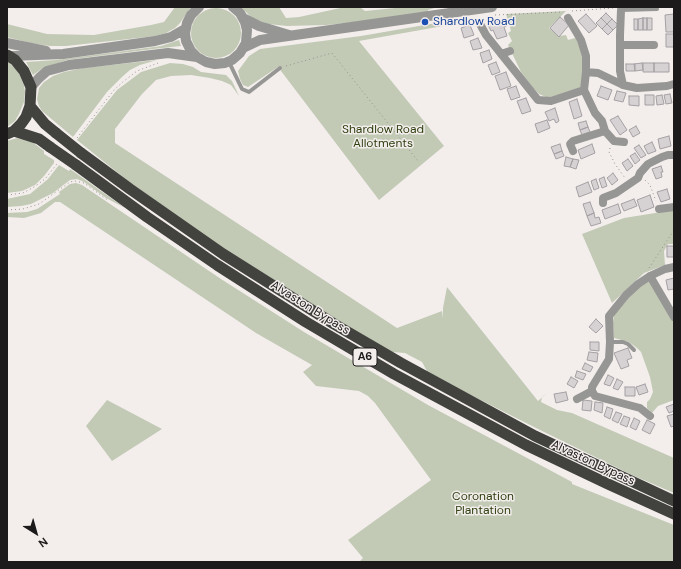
<!DOCTYPE html>
<html>
<head>
<meta charset="utf-8">
<style>
	body { margin:0 }
	#map { position:relative; width:681px; height:569px; overflow:hidden; background:#f3eeec; font-family:"DM Sans",sans-serif }
	canvas { display:block }
	.frame { position:absolute; inset:0; border:8px solid #1c1a1a; pointer-events:none }
	.north { position:absolute; left:16px; top:513px; width:40px; height:40px; -webkit-text-stroke:3px #f3eeec; paint-order:stroke; rotate:143deg; font-size:11px; font-weight:700; line-height:16px; text-align:center; color:#1c1a1a }
	.north::after { content:''; display:block; margin:auto; width:14px; height:18px; background:#1c1a1a; clip-path:polygon(50% 0,100% 100%,50% 72%,0 100%) }
</style>
</head>
<body>
<div id="map">
<canvas width="681" height="569"></canvas>
<div class="frame"></div>
<div class="north">N</div>
</div>
<script>
const c = document.querySelector('canvas').getContext('2d');
c.lineJoin = 'round';
function paint(path, color) { c.fillStyle = color; c.fill(path, 'evenodd'); }
const poly = rows => new Path2D(rows.map(r => 'M' + r).join(''));
function strokePath(path, color, width, dash) { c.strokeStyle = color; c.lineWidth = width; c.lineCap = dash ? 'butt' : 'round'; c.setLineDash(dash || []); c.stroke(path); }
function label(font, color, halo, rows, align = 'center') {
  c.font = font + ' "DM Sans",sans-serif'; c.lineWidth = 3; c.setLineDash([]); c.textBaseline = 'middle'; c.strokeStyle = halo; c.fillStyle = color; for (const [text, x, y, turn = 0] of rows) {
    c.save(); c.translate(x, y); c.rotate((+turn || 0) * Math.PI / 180); c.textAlign = isNaN(turn) ? turn : align; if (halo) c.strokeText(text, 0, 0); c.fillText(text, 0, 0); c.restore();
  }
}
paint(poly([
	[175,7,191,7,180,23,175,28,166,33,156,36,66,46,50,46,30,43,7,37,7,24,47,34,94,35,151,25,164,22],
	[241,7,279,7,286,18,299,17,345,7,360,7,365,11,405,7,438,7,428,10,428,12,358,22,326,25,287,26,268,24,252,18],
	'191 33a25 25 0 1 1 50 0a25 25 0 1 1-50 0Z',
	[566,11,549,28,559,36,566,35,568,40,575,38,577,40,584,56,582,88,553,97,546,97,539,94,532,87,521,72,508,45,512,41,508,33,511,31,506,14],
	[442,22,443,26,359,41,444,146,379,200,278,67,248,87,243,85,240,79,238,71,249,56,260,49,361,36],
	[179,40,181,46,153,49,67,60,43,68,33,75,26,62,56,60,161,46],
	[157,60,140,65,130,70,123,76,107,92,73,137,42,111,39,106,37,99,39,88,44,82,53,76,64,72,83,68],
	[7,61,18,71,24,85,25,92,24,102,19,114,15,121,7,127],
	[170,63,183,64,193,67,201,72,226,75,232,81,239,96,231,85,222,81,210,78,191,75,171,76,156,80,142,94,115,129,115,143,397,328,442,311,443,318,443,308,447,287,538,401,548,392,542,397,541,402,557,410,572,413,674,458,674,493,632,475,540,430,433,376,428,373,422,362,405,353,392,352,370,340,235,257,128,181,77,140,117,90,141,72],
	[17,138,29,140,35,144,44,151,44,154,54,160,54,163,44,176,35,185,22,191,7,193,7,141],
	[59,165,69,171,70,169,125,208,106,198,84,182,77,179,70,180,53,193,31,204,21,206,7,207,7,199,30,194,48,179],
	[76,183,82,185,221,279,304,332,428,405,572,482,572,484,674,525,674,562,359,562,363,558,348,540,431,480,375,403,368,396,359,391,316,386,303,372,312,365,256,333,60,202,55,202,41,213,24,218,7,217,7,213,27,212,37,209,60,194,59,192,70,184],
	[674,210,674,244,668,244,664,251,665,265,644,273,612,303,582,234,624,218],
	[649,281,674,319,674,400,658,406,652,413,647,408,647,402,650,399,653,392,650,377,641,352,637,348,629,342,614,338,613,323,614,314,638,287],
	[107,400,162,429,112,461,86,426]
]), '#c2cab6');
const building = poly([
	[606,13,612,19,607,24,601,18,606,13],
	[586,14,597,26,589,33,578,21,586,14],
	[674,14,674,32,666,32,665,15,674,14],
	[560,17,569,25,559,37,550,28,560,17],
	[601,18,607,24,602,29,596,23,601,18],
	[643,18,643,30,638,30,638,19,643,18],
	[643,18,647,18,647,30,643,30,643,18],
	[647,18,652,18,652,30,647,30,647,18],
	[504,19,507,26,504,27,507,36,497,39,493,30,491,31,488,25,504,19],
	[612,19,618,25,613,30,607,24,612,19],
	[634,19,638,19,638,30,634,30,634,19],
	[607,24,613,30,608,35,602,29,607,24],
	[470,25,474,35,464,38,461,28,470,25],
	[666,34,674,34,674,47,666,47,666,34],
	[478,38,482,48,473,50,470,41,478,38],
	[489,50,492,59,483,63,480,53,489,50],
	[496,62,500,72,492,75,488,65,496,62],
	[642,63,643,70,635,71,634,64,642,63],
	[643,63,654,63,654,72,643,72,643,63],
	[654,63,669,63,669,72,654,72,654,63],
	[626,64,635,64,635,71,626,71,626,64],
	[506,72,511,86,500,90,495,76,506,72],
	[516,86,520,97,511,100,507,89,516,86],
	[601,86,612,90,608,100,597,96,601,86],
	[617,91,626,93,623,102,614,100,617,91],
	[670,94,672,103,666,104,664,95,670,94],
	[645,95,654,95,654,105,645,105,645,95],
	[662,95,664,104,657,105,656,96,662,95],
	[629,96,639,96,639,106,629,105,629,96],
	[526,98,531,111,522,114,517,101,526,98],
	[577,99,582,116,574,119,569,102,577,99],
	[555,108,559,121,556,123,554,119,549,121,545,112,555,108],
	[618,116,627,130,620,135,610,120,618,116],
	[547,120,550,128,538,133,535,124,547,120],
	[586,121,588,127,580,130,578,123,586,121],
	[636,126,640,133,633,137,629,130,636,126],
	[588,127,590,132,582,135,580,130,588,127],
	[669,136,671,146,660,149,658,139,669,136],
	[652,142,656,151,648,154,644,146,652,142],
	[560,144,562,151,554,154,551,147,560,144],
	[592,144,595,153,581,159,578,150,592,144],
	[639,145,646,155,641,158,634,148,639,145],
	[562,151,564,156,556,159,554,154,562,151],
	[635,153,640,160,635,164,630,156,635,153],
	[566,157,573,159,570,167,564,166,566,157],
	[573,159,579,160,576,169,570,167,573,159],
	[628,159,633,166,627,171,622,163,628,159],
	[661,166,663,172,661,172,662,177,656,179,652,169,661,166],
	[613,173,618,180,612,185,607,178,613,173],
	[604,177,607,186,602,188,599,179,604,177],
	[596,179,599,188,594,190,591,181,596,179],
	[588,182,592,192,579,197,576,187,588,182],
	[667,189,670,199,661,202,657,192,667,189],
	[650,195,654,207,641,212,637,200,650,195],
	[634,199,637,206,624,211,621,204,634,199],
	[590,202,594,213,587,216,583,204,590,202],
	[618,204,621,213,605,219,602,210,618,204],
	[594,213,595,218,599,217,601,223,591,226,587,216,594,213],
	[667,246,674,246,674,257,667,257,667,246],
	[674,278,674,289,668,290,666,280,674,278],
	[596,319,603,326,596,333,589,327,596,319],
	[590,342,599,342,599,351,590,350,590,342],
	[628,348,632,358,627,360,629,366,621,369,614,353,628,348],
	[589,352,598,353,597,362,587,360,589,352],
	[585,363,593,367,590,372,582,369,585,363],
	[577,371,586,374,583,380,575,377,577,371],
	[608,375,614,378,610,386,604,384,608,375],
	[571,377,578,381,574,388,567,384,571,377],
	[617,379,623,382,618,390,613,388,617,379],
	[645,384,648,392,639,395,636,387,645,384],
	[625,387,635,387,635,396,625,396,625,387],
	[566,392,568,400,556,403,554,394,566,392],
	[583,400,592,401,591,411,582,410,583,400],
	[595,402,603,403,602,413,594,410,595,402],
	[674,404,674,411,669,413,666,407,674,404],
	[607,407,613,409,610,419,604,416,607,407],
	[616,412,622,414,618,423,612,420,616,412],
	[674,414,674,426,671,427,667,416,674,414],
	[624,416,630,418,627,427,620,424,624,416],
	[634,418,640,421,636,430,630,427,634,418],
	[647,420,655,424,650,434,642,430,647,420]
]);
paint(building, '#d6d2d4');
strokePath(building, '#a4a0a3', 1);
strokePath(poly([
	[670,7,674,8],
	[572,11,613,8],
	[495,15,563,12],
	[446,22,446,23,458,21],
	[286,66,332,53,418,161],
	[77,138,114,90,124,81,137,71,158,63],
	[610,148,609,152,615,164,625,178],
	[645,180,650,185,656,201],
	[7,195,23,193,34,187,45,179,57,164],
	[7,210,23,209,39,204,70,182,75,181,84,183,109,201],
	[649,268,674,230]
]), '#959190', 1, [1, 3]);
strokePath(poly([
	[621,10,657,9],
	[229,62,242,89,249,92,280,68],
	[610,342,623,342,628,344,634,350]
]), '#969694', 4);
strokePath(poly([
	[621,10,620,35,620,71,623,85],
	[568,18,581,40,586,56,586,72],
	[480,24,486,35,538,100,551,101,584,90],
	[621,45,654,45],
	[501,54,510,51],
	[605,131,614,141,624,142],
	[573,151,570,144,573,141,605,131,602,121,595,113,584,90,586,72,598,73,623,85,637,88,667,86,674,84],
	[603,203,603,198,616,193,638,178,640,173,648,164,662,157,668,155,674,155],
	[659,209,674,207],
	[650,276,674,317],
	[577,399,592,391],
	[650,416,640,408,595,396,592,391,592,387,609,359,610,342,609,316,626,295,638,284,650,276,665,269,674,267]
]), '#969694', 8);
strokePath(poly([
	[199,7,191,15,187,23,185,33,186,41,191,51,197,57,206,62,215,64,225,63,232,60,240,53,246,43,247,30,245,22,240,13,233,7],
	[243,18,259,26,289,35],
	[7,43,46,51],
	[243,48,260,40,492,7],
	[10,56,63,54,155,41,171,37,185,29],
	[31,87,39,78,47,71,69,65,168,53,197,57]
]), '#969694', 10);
strokePath(poly([
	[7,55,15,60,24,71,31,87,30,106,26,117,21,124,14,131,7,134],
	[30,106,45,124,56,133],
	[14,131,39,139,50,147],
	[81,153,130,189,223,254,334,324,401,363,535,436,674,501],
	[76,165,147,217,217,265,306,322,394,374,526,445,608,484,674,514]
]), '#42423e', 11);
strokePath(poly([
	[56,133,81,153],
	[50,147,76,165]
]), '#42423e', 11);
for (const [x, y, r, color] of [
	[425,22,4,"#1a4fb4"]
]) { const dot = new Path2D(); dot.arc(x, y, r, 0, 2 * Math.PI); c.fillStyle = color; c.fill(dot); strokePath(dot, '#f3eeec', 1.5); }
for (const [x, y, w] of [
	[365,357,24]
]) { const box = new Path2D(); box.roundRect(x - w / 2, y - 9, w, 18, 3); c.fillStyle = '#f3eeec'; c.fill(box); strokePath(box, '#1c1a1a', 1); }
label('bold 11px', '#1c1a1a', null, [
	["A6",365,357]
]);
label('12px', '#164399', '#f3eeec', [
	["Shardlow Road",433,22]
], 'left');
label('12px', '#2e3f10', '#f3eeec', [
	["Shardlow Road",383,130],
	["Allotments",383,144],
	["Coronation",483,497],
	["Plantation",483,511]
]);
label('12px', '#1c1a1a', '#f3eeec', [
	["Alvaston Bypass",310,308,32],
	["Alvaston Bypass",593,463,25]
]);
</script>
</body>
</html>
